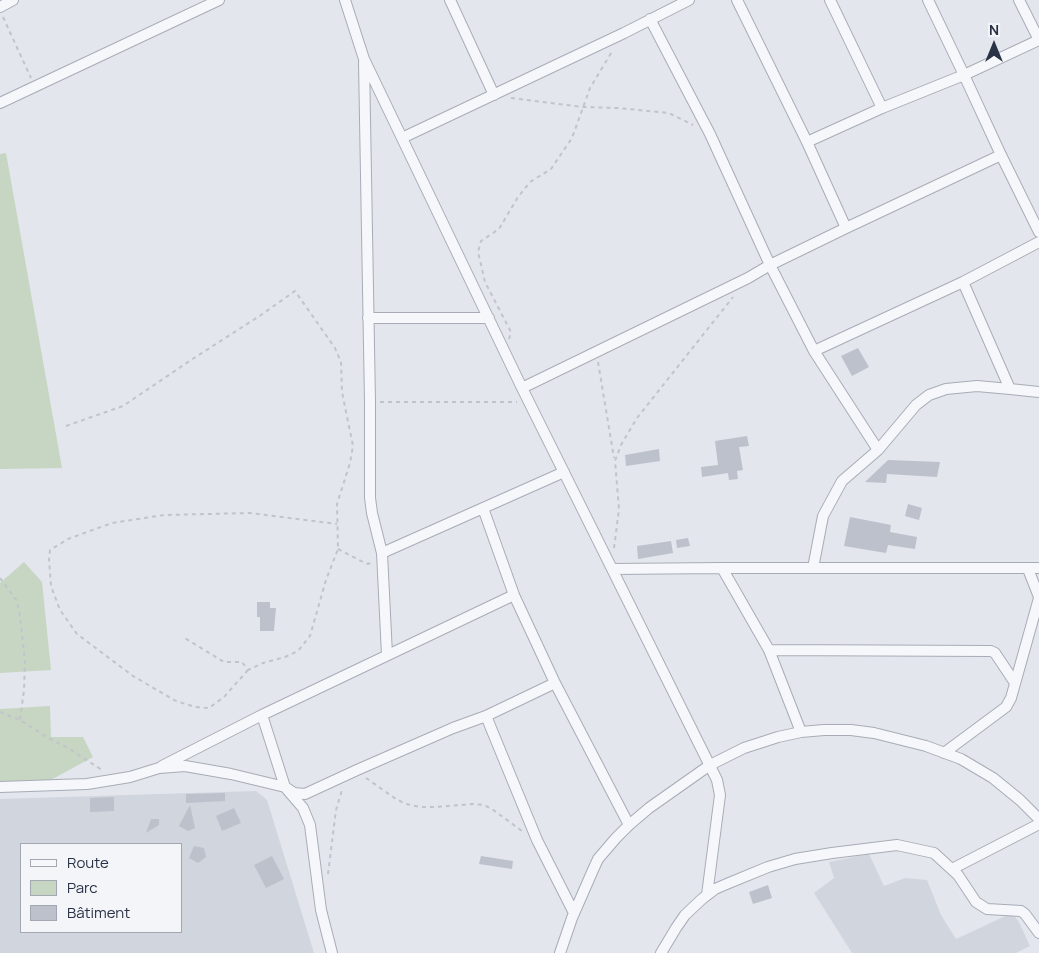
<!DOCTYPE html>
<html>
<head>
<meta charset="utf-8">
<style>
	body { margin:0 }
	#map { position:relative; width:1039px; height:953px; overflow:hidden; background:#e3e6ec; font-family:Manrope,sans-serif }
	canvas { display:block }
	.legend { position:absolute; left:20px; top:843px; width:162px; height:90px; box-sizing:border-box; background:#f3f5f9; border:1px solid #a2a7b1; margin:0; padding:6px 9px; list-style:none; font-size:15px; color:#293246 }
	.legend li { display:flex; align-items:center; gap:10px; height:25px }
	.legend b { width:25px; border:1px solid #a2a7b1 }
	.north { position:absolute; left:969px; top:20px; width:50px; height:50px; -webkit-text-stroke:4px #f3f5f9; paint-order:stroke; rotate:0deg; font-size:14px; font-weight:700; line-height:20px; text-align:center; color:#293246 }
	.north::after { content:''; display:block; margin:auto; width:18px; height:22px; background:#293246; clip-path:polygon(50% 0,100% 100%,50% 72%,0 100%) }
</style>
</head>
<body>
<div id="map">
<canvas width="1039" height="953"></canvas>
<ul class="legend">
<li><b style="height:6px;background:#f6f7fa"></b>Route</li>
<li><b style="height:14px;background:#c7d6c3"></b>Parc</li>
<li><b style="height:14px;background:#bcc1cc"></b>Bâtiment</li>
</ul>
<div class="north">N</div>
</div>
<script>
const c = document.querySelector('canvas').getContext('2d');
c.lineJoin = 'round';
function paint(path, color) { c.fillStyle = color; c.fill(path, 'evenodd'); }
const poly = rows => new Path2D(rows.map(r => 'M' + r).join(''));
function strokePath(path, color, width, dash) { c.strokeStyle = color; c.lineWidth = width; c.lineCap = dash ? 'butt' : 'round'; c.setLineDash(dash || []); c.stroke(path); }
paint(poly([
	[256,791,267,800,314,953,0,953,0,799],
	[21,844,181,844,181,932,21,932],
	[869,854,884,886,905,878,927,880,941,915,956,939,1012,913,1019,922,1030,946,1016,953,852,953,814,893,834,878,829,862]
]), '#d1d5de');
paint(poly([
	[6,153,62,468,0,469,0,154],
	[24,562,42,582,51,670,0,673,0,583],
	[50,706,51,737,83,737,93,757,38,787,0,788,0,709]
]), '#c7d6c3');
paint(poly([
	[858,348,869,367,852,376,841,356],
	[747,436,749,446,739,447,743,470,737,471,738,479,729,480,728,473,702,477,701,467,718,465,715,441],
	[659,449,660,461,626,466,625,455],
	[888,460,940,462,937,477,887,474,886,483,865,482],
	[908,504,922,508,919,520,905,516],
	[850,517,891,525,890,532,917,537,915,549,888,545,886,553,844,546],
	[688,538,690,546,677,548,676,540],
	[671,541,673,553,638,559,637,546],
	[257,602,270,602,270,608,276,608,274,631,260,631,260,617,257,617],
	[225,793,225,801,186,803,186,794],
	[114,797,114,811,90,812,90,798],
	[190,805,195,828,188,831,179,826],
	[234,808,241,823,222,831,216,816],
	[151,819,159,819,159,825,146,833],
	[194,846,204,848,206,857,198,863,189,858],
	[272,856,284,879,266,888,254,865],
	[481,856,513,861,512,869,479,864],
	[768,885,772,898,753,904,749,892]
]), '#bcc1cc');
const minor = poly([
	[345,0,364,59,522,388,717,780,720,795,707,895],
	[450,0,494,95],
	[737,0,807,142,846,228],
	[830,0,882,108],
	[928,0,964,75,1001,155,1039,232],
	[0,7,13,0],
	[650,19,710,134,770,265,814,351,878,450],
	[364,62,370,402,370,498,372,513,382,553,387,655],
	[0,103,219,0],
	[402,138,624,33,689,0],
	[807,142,882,108,964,75,1039,40,1019,0],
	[963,282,1010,389],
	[368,318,489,318],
	[814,351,963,282,1039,242],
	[522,388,748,278,770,265,846,228,1001,155],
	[483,508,514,595,555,683,629,825],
	[382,553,564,472],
	[722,568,769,650,801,732],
	[813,568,823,516,842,481,878,450,916,405,929,395,946,389,977,386,1010,389,1039,392],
	[612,569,722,568,1039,568],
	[1028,569,1039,597],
	[769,650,991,651,995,653,1015,683],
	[262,715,285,787,303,808,310,825,321,910,332,953],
	[486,716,537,840,574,913],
	[944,753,1006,707,1011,698,1039,598],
	[162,766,262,715,514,595],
	[0,787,87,784,130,777,159,768,185,766,231,774,285,787,294,793,305,794,357,770,453,728,486,716,555,683],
	[952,869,1039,824],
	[560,953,572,918,593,870,598,859,616,838,629,825,649,808,710,765,744,748,778,737,801,732,824,730,851,730,874,733,926,746,961,759,993,778,1020,800,1039,819],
	[661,953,676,928,685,915,702,899,715,889,729,883,768,867,795,859,832,853,897,845,934,853,958,875,976,902,987,909,1021,911,1025,914,1039,933]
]);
strokePath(minor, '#a7acb7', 12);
strokePath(poly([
	[3,17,31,78],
	[511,98,583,107,618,108,669,113,693,125],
	[509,339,511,332,485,282,478,252,481,241,499,229,518,197,530,182,551,169,572,138,590,88,613,50],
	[598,362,614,458],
	[380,402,517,402],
	[66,426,123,406,191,360,261,315,295,291,335,348,341,362,342,392,353,446,350,463,337,504,338,549,326,580,310,636,298,651,285,657,263,663,248,670,242,662,224,662,183,637],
	[614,548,619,509,615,461,621,445,637,418,733,297],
	[338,549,365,563,368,564,372,562],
	[0,578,17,601,20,617,25,661,24,690,20,720],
	[248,670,224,697,209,708,195,707,176,701,133,676,77,634,60,610,51,586,49,559,50,550,68,539,112,523,164,515,250,513,337,524],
	[0,712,20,720,50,739,68,748,102,770],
	[366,778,396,799,406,804,420,807,435,807,473,804,484,805,492,809,522,831],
	[328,874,336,810,342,790,344,788]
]), '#c1c4cb', 2, [4, 4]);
strokePath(minor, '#f6f7fa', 10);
</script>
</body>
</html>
